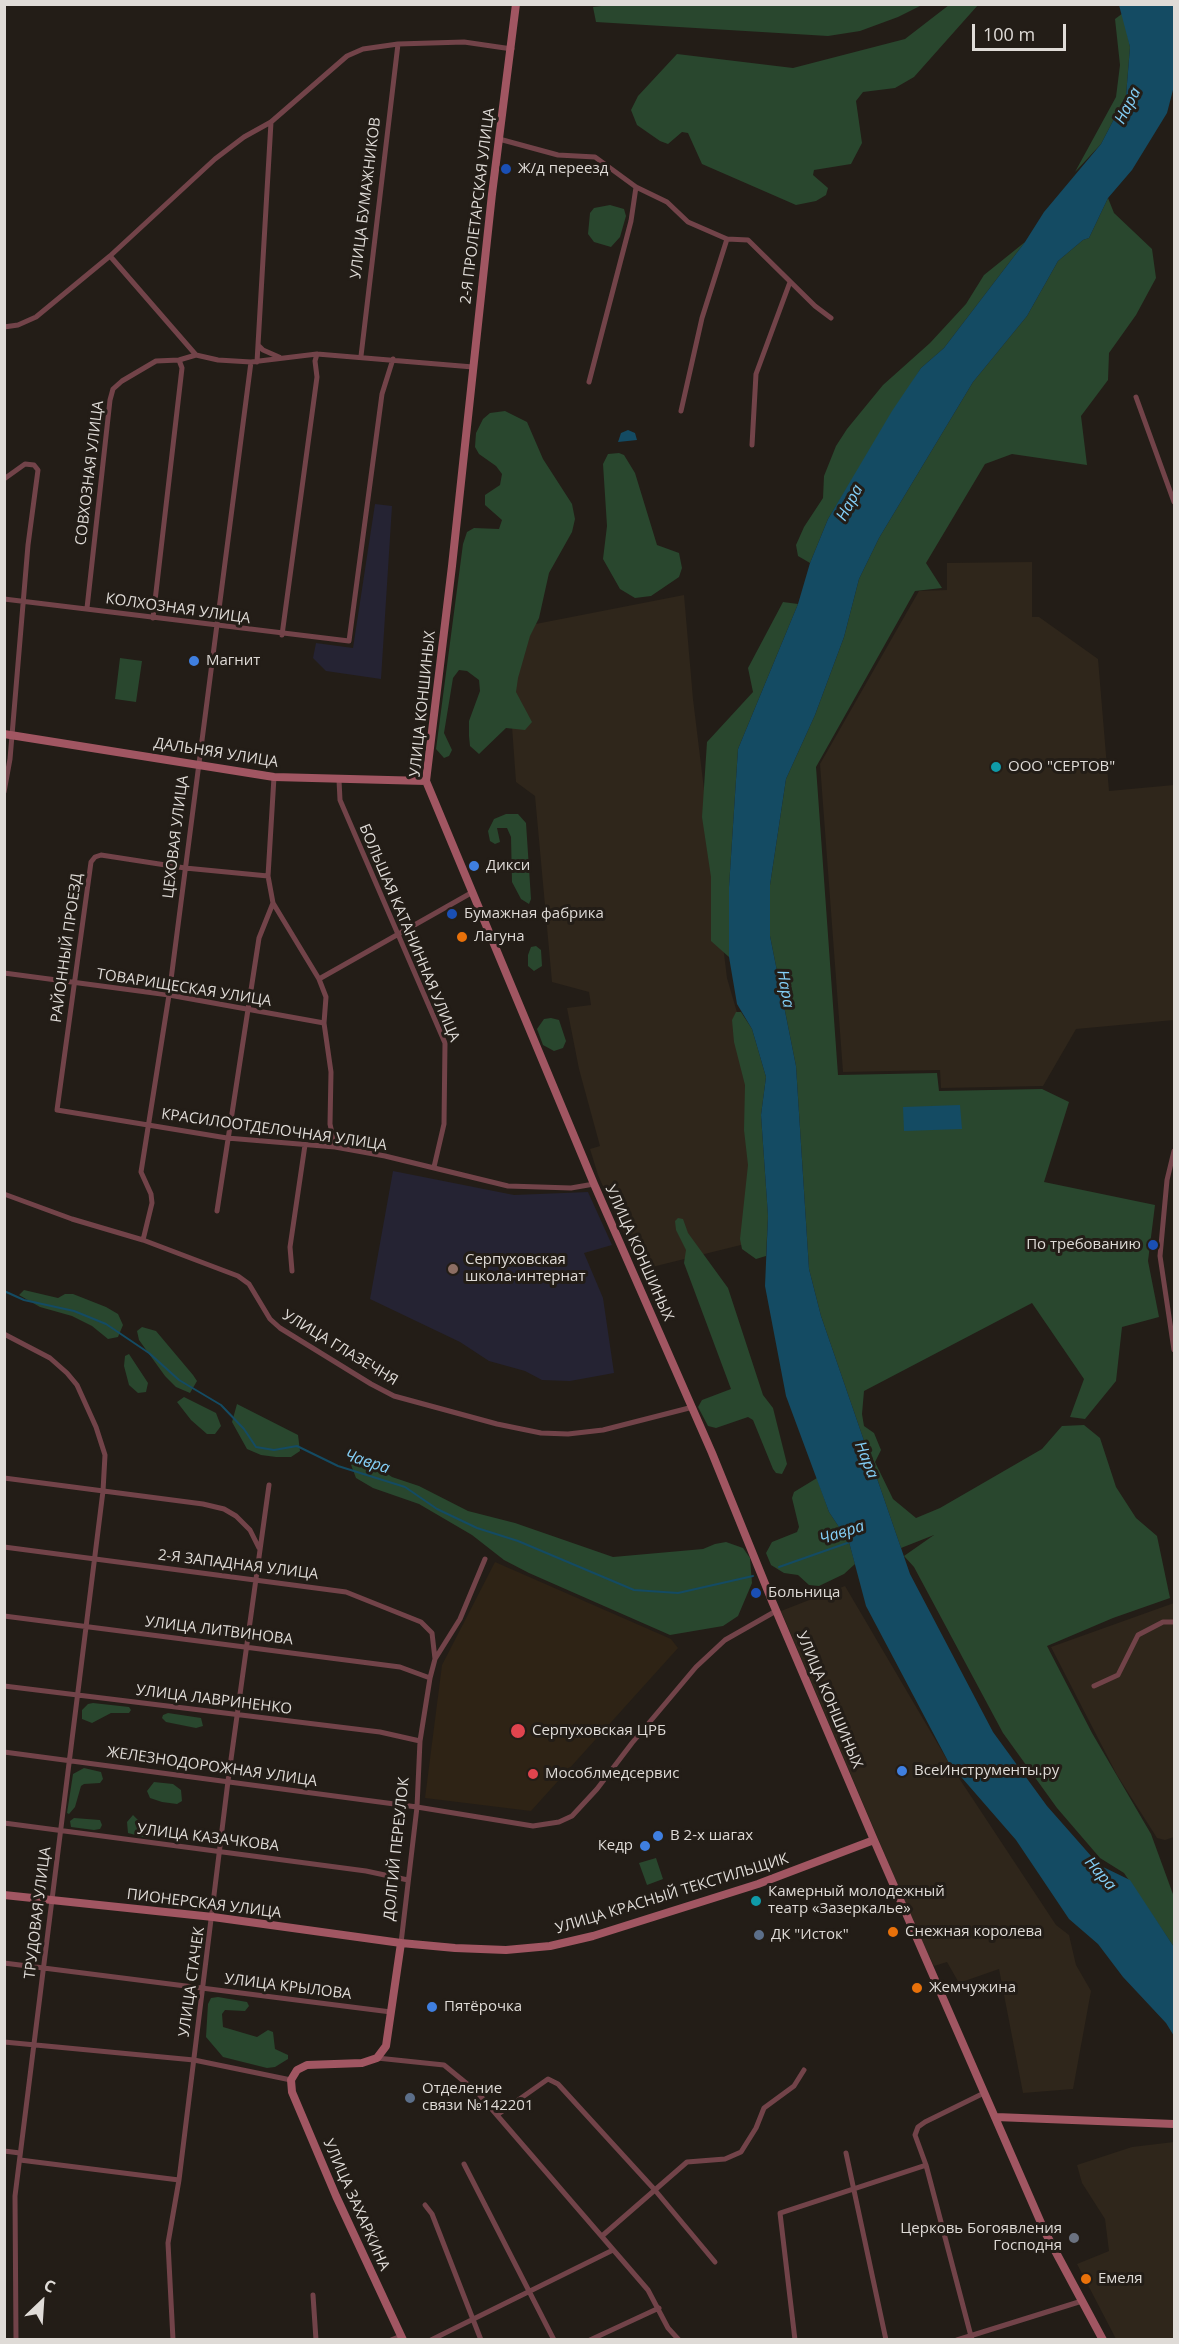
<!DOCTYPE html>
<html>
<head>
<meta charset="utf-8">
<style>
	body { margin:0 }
	#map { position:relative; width:1179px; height:2344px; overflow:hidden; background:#231d17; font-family:"Open Sans",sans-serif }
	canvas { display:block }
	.frame { position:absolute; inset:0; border:6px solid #dfdbd7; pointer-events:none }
	.north { position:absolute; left:12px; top:2272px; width:60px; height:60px; -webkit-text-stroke:4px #231d17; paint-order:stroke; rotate:25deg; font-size:16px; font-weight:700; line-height:24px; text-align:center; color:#dfdbd7 }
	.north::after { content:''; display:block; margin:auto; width:21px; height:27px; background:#dfdbd7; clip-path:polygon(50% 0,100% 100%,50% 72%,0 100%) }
	.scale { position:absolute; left:972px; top:24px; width:94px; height:27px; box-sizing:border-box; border:3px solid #dfdbd7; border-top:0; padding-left:8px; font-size:18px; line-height:21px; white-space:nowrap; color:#dfdbd7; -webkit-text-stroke:4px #231d17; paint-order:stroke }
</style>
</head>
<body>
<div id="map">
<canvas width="1179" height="2344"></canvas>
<div class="frame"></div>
<div class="north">С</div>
<div class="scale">100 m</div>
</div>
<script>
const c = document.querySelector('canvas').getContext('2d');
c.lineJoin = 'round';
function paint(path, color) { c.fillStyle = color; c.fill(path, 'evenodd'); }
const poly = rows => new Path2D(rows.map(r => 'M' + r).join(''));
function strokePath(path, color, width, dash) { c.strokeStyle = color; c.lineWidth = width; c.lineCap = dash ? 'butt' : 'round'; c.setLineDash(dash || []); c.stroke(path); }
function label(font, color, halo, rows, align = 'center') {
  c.font = font + ' "Open Sans",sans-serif'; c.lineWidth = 6; c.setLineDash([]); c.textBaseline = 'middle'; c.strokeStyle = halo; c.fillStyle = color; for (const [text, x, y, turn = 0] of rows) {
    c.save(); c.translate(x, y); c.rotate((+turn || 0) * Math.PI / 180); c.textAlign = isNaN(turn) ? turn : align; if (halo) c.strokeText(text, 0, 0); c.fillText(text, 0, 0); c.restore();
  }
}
paint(poly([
	[1032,562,1032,617,1039,617,1098,659,1109,791,1174,785,1174,1020,1076,1029,1043,1086,941,1088,940,1070,843,1072,820,764,919,591,947,590,947,563],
	[684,595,693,699,727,978,756,1078,761,1240,640,1270,598,1175,590,1149,600,1146,579,1069,567,1008,591,1005,589,992,552,982,535,796,516,782,505,630],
	[845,1586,949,1763,1056,1925,1069,1935,1076,1965,1091,1991,1073,2089,1023,2093,999,1969,959,1983,947,1962,934,1966,920,1937,781,1611],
	[1174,1603,1174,1837,1165,1840,1157,1838,1117,1775,1051,1647],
	[1174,2142,1174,2339,1116,2339,1077,2264,1109,2251,1105,2219,1082,2183,1077,2165,1132,2147]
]), '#2f261b');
paint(poly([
	[375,504,392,506,381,679,326,671,313,658,316,643,353,648],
	[393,1171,514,1195,588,1192,612,1245,584,1253,603,1298,614,1373,570,1381,542,1380,525,1371,489,1361,460,1342,370,1299]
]), '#252333');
paint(poly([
	[495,1562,671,1639,678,1648,531,1811,425,1798,442,1665]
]), '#2e2315');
paint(poly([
	[617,4,922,4,922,5,898,17,860,31,828,36,596,22,593,7],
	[949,5,978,5,914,77,895,88,863,92,856,101,862,143,851,164,814,170,813,175,828,188,826,195,816,201,796,205,702,164,688,133,682,132,668,144,660,141,637,125,631,110,638,96,677,54,793,68,905,39],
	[1123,13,1130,47,1126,96,1101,144,1075,172,1116,97,1120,65,1115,19],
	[1108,198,1114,213,1152,249,1156,278,1136,315,1109,353,1108,380,1081,416,1087,465,1012,454,985,464,926,563,942,588,915,591,816,767,838,1075,937,1073,939,1091,1042,1089,1069,1102,1044,1182,1155,1205,1148,1261,1159,1317,1122,1327,1116,1381,1085,1419,1070,1417,1084,1379,1032,1303,864,1391,862,1414,864,1426,874,1433,881,1450,875,1462,893,1499,916,1518,940,1508,1042,1449,1062,1426,1084,1425,1100,1438,1116,1487,1136,1518,1157,1536,1170,1598,1113,1618,1047,1646,1092,1733,1151,1834,1174,1897,1174,1947,1124,1873,1100,1858,1057,1808,1003,1733,914,1567,904,1556,934,1535,901,1548,821,1316,809,1269,796,1066,770,936,770,885,786,779,815,715,844,637,859,579,879,538,973,382,1027,316,1058,261,1083,240,1089,238],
	[610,205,624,209,626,216,620,237,611,247,594,242,588,234,590,213,594,208],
	[1025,242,944,348,921,368,828,519,810,563,798,556,796,545,804,527,823,498,824,476,836,446,847,429,883,385,930,343,966,304,984,275],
	[505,411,527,422,543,459,572,504,575,519,572,532,549,573,539,618,530,636,518,678,516,692,532,722,525,730,506,728,479,754,470,746,469,736,469,721,480,691,479,680,467,671,459,670,453,678,444,733,452,750,449,756,444,758,436,749,463,544,467,532,474,528,499,529,502,520,485,505,485,495,500,485,502,474,496,466,479,454,475,447,476,433,483,419,490,413],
	[619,453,624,455,635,473,657,545,679,553,682,568,679,577,651,596,635,598,620,589,603,559,607,526,603,464,608,454],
	[783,602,798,604,738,749,729,887,729,957,711,941,711,877,702,817,707,742,753,692,748,668],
	[120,658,142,661,136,702,115,699],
	[506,814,518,814,526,823,531,899,529,904,521,899,512,882,511,837,507,828,497,828,500,842,495,844,490,841,488,831,494,819],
	[536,946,541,950,542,966,534,971,528,966,528,955,531,947],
	[736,1012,741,1012,752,1029,766,1077,761,1115,768,1216,766,1256,756,1259,742,1249,740,1239,748,1165,744,1130,745,1085,734,1042,732,1020],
	[551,1018,559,1020,566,1041,563,1048,554,1051,543,1045,537,1029,544,1019],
	[678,1218,683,1219,688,1233,728,1288,763,1395,773,1408,787,1464,782,1474,776,1473,773,1469,753,1420,748,1417,716,1428,708,1426,698,1407,702,1400,731,1389,684,1263,686,1250,676,1230,675,1221],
	[24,1290,58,1298,65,1294,73,1294,106,1307,118,1314,123,1325,118,1337,108,1339,92,1326,72,1316,40,1307,19,1295],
	[142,1327,156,1331,193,1375,197,1381,190,1393,176,1387,165,1376,139,1340,137,1331],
	[129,1354,148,1383,146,1392,138,1393,129,1385,124,1366,125,1356],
	[184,1397,216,1413,221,1426,215,1434,207,1434,191,1420,177,1402],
	[237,1404,298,1435,300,1451,291,1457,276,1457,261,1455,247,1449,232,1422],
	[356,1458,368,1461,392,1477,419,1486,468,1511,515,1523,613,1557,703,1549,715,1544,726,1542,743,1548,750,1558,752,1583,738,1616,723,1626,670,1635,529,1573,504,1560,472,1535,419,1504,373,1488,356,1478,350,1462],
	[817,1478,829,1512,849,1542,855,1564,844,1574,819,1586,809,1585,798,1575,784,1573,771,1565,766,1553,772,1542,797,1532,799,1527,792,1498,794,1492],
	[93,1703,129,1707,131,1710,129,1713,111,1713,92,1723,82,1719,82,1710,88,1704],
	[168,1713,201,1718,203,1726,196,1728,166,1722,162,1718,163,1715],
	[84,1768,101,1772,103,1779,100,1783,84,1784,81,1786,75,1807,69,1814,67,1813,73,1774],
	[154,1782,173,1784,181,1790,182,1801,177,1804,162,1802,150,1798,147,1791],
	[133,1815,148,1830,147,1838,128,1833,127,1822],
	[74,1818,100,1820,102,1825,100,1829,94,1830,71,1827,70,1821],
	[656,1858,663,1879,647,1885,639,1863],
	[218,1997,247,2002,249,2006,245,2011,225,2010,222,2014,223,2027,257,2037,268,2030,273,2032,275,2049,288,2055,288,2059,275,2067,267,2068,223,2057,206,2037,208,2004,211,1998]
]), '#29472e');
paint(poly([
	[1119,5,1174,5,1174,86,1167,113,1132,170,1108,198,1089,238,1083,240,1058,261,1027,316,973,382,879,538,859,579,844,637,815,715,786,779,770,885,770,936,796,1066,809,1269,821,1316,910,1574,993,1732,1047,1806,1099,1865,1130,1880,1174,1947,1174,2036,1166,2023,1123,1977,1098,1944,1069,1919,1016,1840,949,1763,866,1606,849,1542,829,1512,786,1396,765,1286,768,1216,761,1115,766,1077,752,1029,737,1004,729,957,729,887,738,749,798,604,810,563,828,519,892,411,921,368,944,348,1025,242,1044,212,1101,144,1126,96,1130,47],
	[628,430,635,433,637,440,618,442,621,433],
	[960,1105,962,1129,904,1131,903,1107]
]), '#144b63');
strokePath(poly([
	[4,1291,24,1300,74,1311,106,1324,149,1353,179,1380,221,1405,244,1429,256,1447,274,1450,297,1446,338,1466,405,1487,437,1509,477,1528,518,1541,634,1590,678,1593,753,1576],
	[779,1567,850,1542]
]), '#144b63', 2);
strokePath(poly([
	[499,139,558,155,595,157,636,187,667,202,688,222,727,239,748,240,815,306,831,318],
	[110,256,196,355],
	[4,327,18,325,36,317,110,256,215,159,244,137,271,122,347,56,363,49,398,44,464,42,512,49],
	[258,345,263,350,279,357],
	[361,356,398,44],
	[257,362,271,122],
	[589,382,631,221,636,187],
	[1136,397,1174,502],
	[681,411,702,318,727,239],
	[752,445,756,374,790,282],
	[4,479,25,464,34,465,38,470,28,545,10,759,4,792],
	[4,599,349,641,382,394,393,359],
	[87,608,110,400,113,389,122,381,156,361,179,360,196,355,218,360,251,362,317,354,473,367],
	[153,618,182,368,179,360],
	[282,635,317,377,315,361,317,354],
	[274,777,268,876,273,903,319,979,326,997,324,1023,331,1072,330,1124,335,1147],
	[339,780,340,800,445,1043,444,1124,434,1167],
	[268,876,185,868,101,855,95,857,91,862,57,1110,227,1138,335,1147,385,1156,508,1186,571,1188,594,1184],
	[4,973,169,995,324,1023],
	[319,979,471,893],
	[1174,1151,1167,1180,1160,1256,1174,1350],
	[4,1194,72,1219,143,1240,238,1276,249,1284,270,1319,280,1328,371,1384,394,1396,497,1424,541,1433,568,1434,603,1430,693,1407],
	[217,1211,259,938,273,903],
	[143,1240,152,1203,151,1194,141,1172,169,995,251,362],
	[292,1271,290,1247,305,1145],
	[4,1334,50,1358,67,1373,77,1385,96,1427,105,1455,103,1491,15,2196,16,2340],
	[4,1478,203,1504,224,1509,236,1516,250,1530,259,1548],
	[4,1547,346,1592,421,1622,432,1633,435,1659],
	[4,1616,400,1667,430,1678],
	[4,1686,380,1732,420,1741],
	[1094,1686,1118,1675,1138,1635,1163,1622,1174,1622],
	[4,1752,417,1807,533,1826,559,1822,572,1816,597,1789,632,1743,696,1667,725,1640,776,1611],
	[4,1823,366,1871,408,1880],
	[401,1943,417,1807,420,1741,430,1678,435,1659,460,1619,485,1559],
	[4,1963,391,2012],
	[4,2042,194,2060,291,2080],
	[377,2058,444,2065,477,2092,648,2290,668,2328,679,2340],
	[497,2115,548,2079,558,2084,654,2189,715,2262],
	[4,2151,20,2153],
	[846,2153,886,2340],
	[20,2160,179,2180],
	[464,2164,554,2340],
	[425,2205,432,2214,481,2340],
	[602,2236,687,2162,725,2159,741,2152,756,2128,764,2108,794,2086,804,2070],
	[313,2295,316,2340],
	[173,2340,168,2243,179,2180,228,1781,269,1485],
	[391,2340,401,2336],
	[431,2340,613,2250],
	[590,2340,659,2308],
	[795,2340,780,2213,926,2165],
	[957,2340,1082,2301],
	[972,2340,926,2165,915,2135,918,2127,925,2122,984,2093]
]), '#724349', 5);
strokePath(poly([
	[516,4,492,194,452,566,426,781,594,1184,712,1453,772,1601,874,1840,1045,2232,1103,2340],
	[4,734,274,777,426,781],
	[4,1895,213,1917,401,1943,455,1948,506,1950,550,1946,593,1936,758,1884,874,1840],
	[401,1943,386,2046,377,2058,362,2063,307,2065,297,2070,291,2080,292,2092,336,2196,403,2340],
	[996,2117,1174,2124]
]), '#a15662', 8);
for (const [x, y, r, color] of [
	[506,169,6,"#1a4fb4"],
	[194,661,6,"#3f7fe0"],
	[996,767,6,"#0f9aa8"],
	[474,866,6,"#3f7fe0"],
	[452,914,6,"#1a4fb4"],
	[462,937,6,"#e8710a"],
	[1153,1245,6,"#1a4fb4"],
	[453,1269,6,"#8d6e63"],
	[756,1593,6,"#1a4fb4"],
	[518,1731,8,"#e0444e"],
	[902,1771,6,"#3f7fe0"],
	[533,1774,6,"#e0444e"],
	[658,1836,6,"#3f7fe0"],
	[645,1846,6,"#3f7fe0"],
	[756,1901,6,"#0f9aa8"],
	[893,1932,6,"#e8710a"],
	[759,1935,6,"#5c6f8a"],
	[917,1988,6,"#e8710a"],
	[432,2007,6,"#3f7fe0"],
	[410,2098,6,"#5c6f8a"],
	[1074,2238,6,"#6b7280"],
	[1086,2279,6,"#e8710a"]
]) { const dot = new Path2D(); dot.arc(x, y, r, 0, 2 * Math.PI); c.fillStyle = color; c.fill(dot); strokePath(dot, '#231d17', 2); }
label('15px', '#dfdbd7', '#231d17', [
	["Ж/д переезд",518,169],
	["Магнит",206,661],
	["ООО \"СЕРТОВ\"",1008,767],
	["Дикси",486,866],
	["Бумажная фабрика",464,914],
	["Лагуна",474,937],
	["По требованию",1141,1245,"right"],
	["Серпуховская",465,1260],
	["школа-интернат",465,1277],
	["Больница",768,1593],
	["Серпуховская ЦРБ",532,1731],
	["ВсеИнструменты.ру",914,1771],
	["Мособлмедсервис",545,1774],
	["В 2-х шагах",670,1836],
	["Кедр",633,1846,"right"],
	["Камерный молодежный",768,1892],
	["театр «Зазеркалье»",768,1909],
	["Снежная королева",905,1932],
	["ДК \"Исток\"",771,1935],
	["Жемчужина",929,1988],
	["Пятёрочка",444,2007],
	["Отделение",422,2089],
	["связи №142201",422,2106],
	["Церковь Богоявления",1062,2229,"right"],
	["Господня",1062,2246,"right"],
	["Емеля",1098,2279]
], 'left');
label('15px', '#dfdbd7', '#231d17', [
	["УЛИЦА БУМАЖНИКОВ",366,198,-83],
	["2-Я ПРОЛЕТАРСКАЯ УЛИЦА",478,206,-83],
	["СОВХОЗНАЯ УЛИЦА",90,473,-83],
	["КОЛХОЗНАЯ УЛИЦА",178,609,8],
	["УЛИЦА КОНШИНЫХ",423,704,-84],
	["ДАЛЬНЯЯ УЛИЦА",216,753,9],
	["ЦЕХОВАЯ УЛИЦА",176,837,-83],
	["БОЛЬШАЯ КАТАНИННАЯ УЛИЦА",409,933,67],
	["РАЙОННЫЙ ПРОЕЗД",67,948,-82],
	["ТОВАРИЩЕСКАЯ УЛИЦА",184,988,9],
	["КРАСИЛООТДЕЛОЧНАЯ УЛИЦА",274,1130,8],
	["УЛИЦА КОНШИНЫХ",639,1253,66],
	["УЛИЦА ГЛАЗЕЧНЯ",340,1348,31],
	["2-Я ЗАПАДНАЯ УЛИЦА",238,1565,7],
	["УЛИЦА ЛИТВИНОВА",219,1631,7],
	["УЛИЦА ЛАВРИНЕНКО",214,1700,7],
	["УЛИЦА КОНШИНЫХ",829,1700,67],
	["ЖЕЛЕЗНОДОРОЖНАЯ УЛИЦА",212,1767,8],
	["УЛИЦА КАЗАЧКОВА",208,1838,7],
	["ДОЛГИЙ ПЕРЕУЛОК",397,1849,-84],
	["УЛИЦА КРАСНЫЙ ТЕКСТИЛЬЩИК",672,1894,-17],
	["ПИОНЕРСКАЯ УЛИЦА",204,1904,7],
	["ТРУДОВАЯ УЛИЦА",38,1913,-83],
	["УЛИЦА СТАЧЕК",192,1982,-82],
	["УЛИЦА КРЫЛОВА",288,1987,7],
	["УЛИЦА ЗАХАРКИНА",356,2205,66]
]);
label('italic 16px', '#84cff7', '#231d17', [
	["Нара",1128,106,-63],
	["Нара",850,503,-62],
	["Нара",785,989,80],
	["Нара",866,1460,68],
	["Чавра",367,1462,18],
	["Чавра",842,1533,-18],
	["Нара",1100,1874,49]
]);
</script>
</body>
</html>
